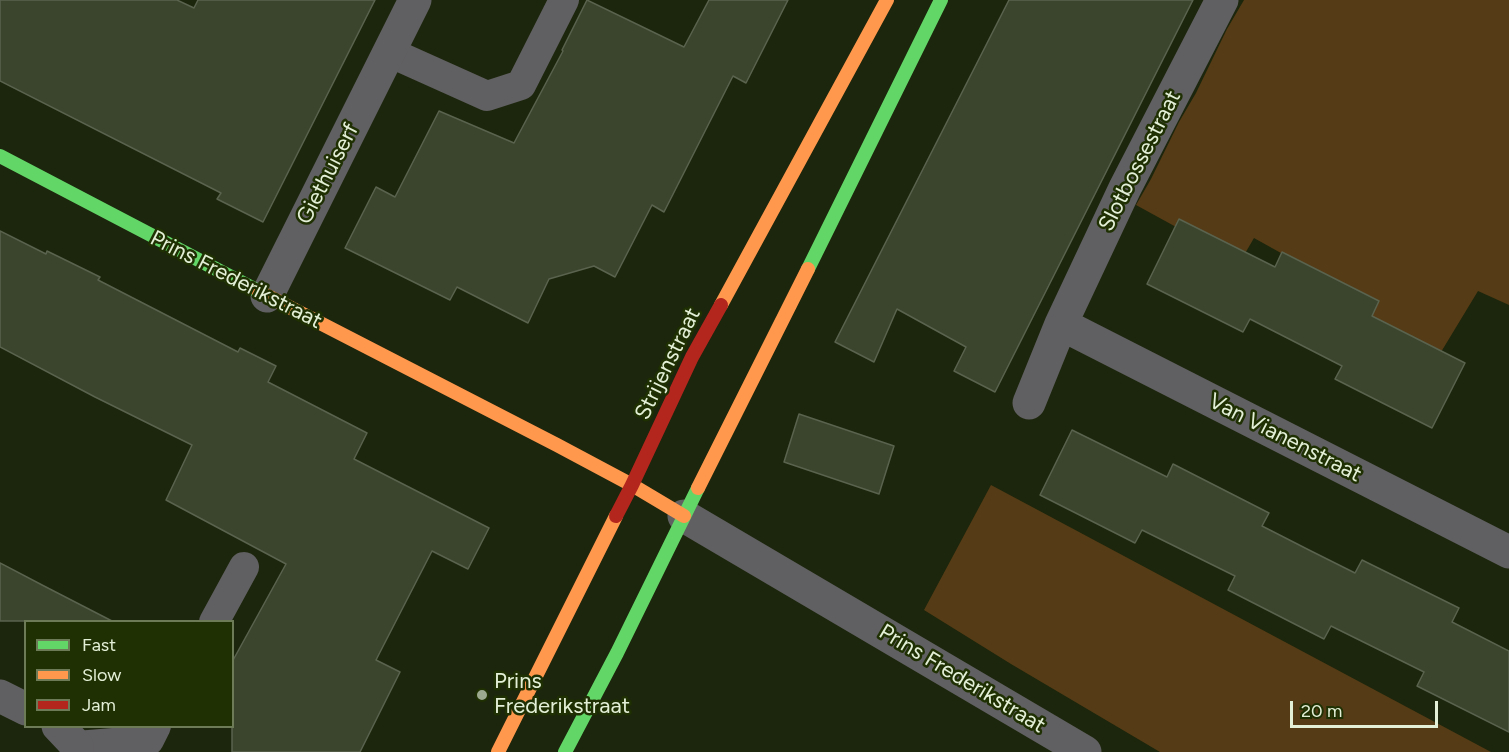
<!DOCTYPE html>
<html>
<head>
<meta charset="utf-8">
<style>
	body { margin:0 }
	#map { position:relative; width:1509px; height:752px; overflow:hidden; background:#1c260c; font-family:Figtree,sans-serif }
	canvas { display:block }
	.legend { position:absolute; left:24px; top:620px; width:210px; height:108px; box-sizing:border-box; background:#1f3002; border:2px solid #6d7c57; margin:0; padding:8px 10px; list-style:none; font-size:18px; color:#e3efd6 }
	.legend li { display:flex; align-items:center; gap:12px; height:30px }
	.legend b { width:30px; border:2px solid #6d7c57 }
	.scale { position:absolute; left:1290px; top:701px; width:148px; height:27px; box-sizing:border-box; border:3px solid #e3efd6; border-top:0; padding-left:8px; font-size:18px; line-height:21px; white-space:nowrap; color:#e3efd6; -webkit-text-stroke:4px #1f3002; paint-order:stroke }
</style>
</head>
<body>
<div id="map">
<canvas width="1509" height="752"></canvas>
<ul class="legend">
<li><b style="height:8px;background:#63d668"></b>Fast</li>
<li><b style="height:8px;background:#ff974d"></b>Slow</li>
<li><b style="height:8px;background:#b3261e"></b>Jam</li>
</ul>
<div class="scale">20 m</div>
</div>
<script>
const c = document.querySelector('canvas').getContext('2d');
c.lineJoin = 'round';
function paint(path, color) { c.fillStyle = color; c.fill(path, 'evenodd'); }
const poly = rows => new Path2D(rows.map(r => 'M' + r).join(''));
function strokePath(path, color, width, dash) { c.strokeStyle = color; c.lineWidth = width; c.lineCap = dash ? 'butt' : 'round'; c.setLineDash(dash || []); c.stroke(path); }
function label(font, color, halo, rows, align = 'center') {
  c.font = font + ' Figtree,sans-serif'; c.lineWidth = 5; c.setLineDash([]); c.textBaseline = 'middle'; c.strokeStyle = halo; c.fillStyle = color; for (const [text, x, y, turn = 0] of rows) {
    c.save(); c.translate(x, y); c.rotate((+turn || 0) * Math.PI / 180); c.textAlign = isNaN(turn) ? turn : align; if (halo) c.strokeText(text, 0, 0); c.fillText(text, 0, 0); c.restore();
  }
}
paint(poly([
	[1244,0,1509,0,1509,305,1478,291,1438,357,1351,310,1358,296,1254,238,1240,262,1136,205,1151,179,1179,122,1196,93,1227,29],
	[991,485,1491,752,1160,752,1011,664,924,610]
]), '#553b16');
const building = poly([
	[0,0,177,0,194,8,198,0,375,0,263,222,217,199,221,193,0,81,0,0],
	[587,0,684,47,709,0,788,0,746,83,733,76,664,212,652,205,615,277,594,266,549,279,528,323,457,287,450,300,345,248,376,187,395,197,439,111,514,143,563,51,562,50,587,0],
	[1009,0,1193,0,995,392,954,371,966,347,897,309,874,362,835,342,1009,0],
	[1179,219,1275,267,1282,252,1379,301,1372,316,1465,363,1432,428,1335,379,1342,366,1250,319,1243,332,1147,284,1179,219],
	[0,231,46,254,47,251,100,277,98,280,238,352,240,348,276,366,268,382,367,433,354,459,489,528,468,569,432,551,376,660,400,672,360,752,232,752,232,662,286,564,166,500,192,445,95,397,0,347,0,231],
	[799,414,894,446,879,494,784,462,799,414],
	[1072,430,1167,477,1173,464,1269,513,1262,526,1309,550,1355,573,1362,560,1459,608,1452,622,1509,651,1509,732,1417,686,1424,672,1331,626,1324,639,1228,590,1235,576,1142,530,1135,543,1040,495,1072,430],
	[0,563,44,586,112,621,0,621,0,563]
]);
paint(building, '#3b442d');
strokePath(building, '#5a634e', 1.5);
strokePath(poly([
	[389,52,487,96,521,85,564,0],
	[214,622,244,567],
	[77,746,149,740,156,726]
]), '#605f61', 30);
strokePath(poly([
	[267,296,415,0],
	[1061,324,1509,552],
	[1029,403,1061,324,1125,188,1222,0],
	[684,516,1085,752],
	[0,696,26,709],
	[58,726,77,746,77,752]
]), '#605f61', 33);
strokePath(poly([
	[0,156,258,291],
	[808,269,941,0],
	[565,752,617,653,698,488]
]), '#63d668', 14);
strokePath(poly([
	[258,291,557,445,632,485,684,516],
	[721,305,887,0],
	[698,488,808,269],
	[498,752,616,516]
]), '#ff974d', 14);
strokePath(poly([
	[616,516,632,485,692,357,721,305]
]), '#b3261e', 14);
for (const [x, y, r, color] of [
	[482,695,6,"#9da98f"]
]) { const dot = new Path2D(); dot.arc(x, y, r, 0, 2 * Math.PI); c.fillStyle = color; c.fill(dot); strokePath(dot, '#1f3002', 2); }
label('22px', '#e3efd6', '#1f3002', [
	["Slotbossestraat",1140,161,-63],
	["Giethuiserf",328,174,-63],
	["Prins Frederikstraat",236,280,27],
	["Strijenstraat",668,364,-64],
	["Van Vianenstraat",1285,438,27],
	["Prins Frederikstraat",962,679,31]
]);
label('22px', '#e3efd6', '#1f3002', [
	["Prins",494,682],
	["Frederikstraat",494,707]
], 'left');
</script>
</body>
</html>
